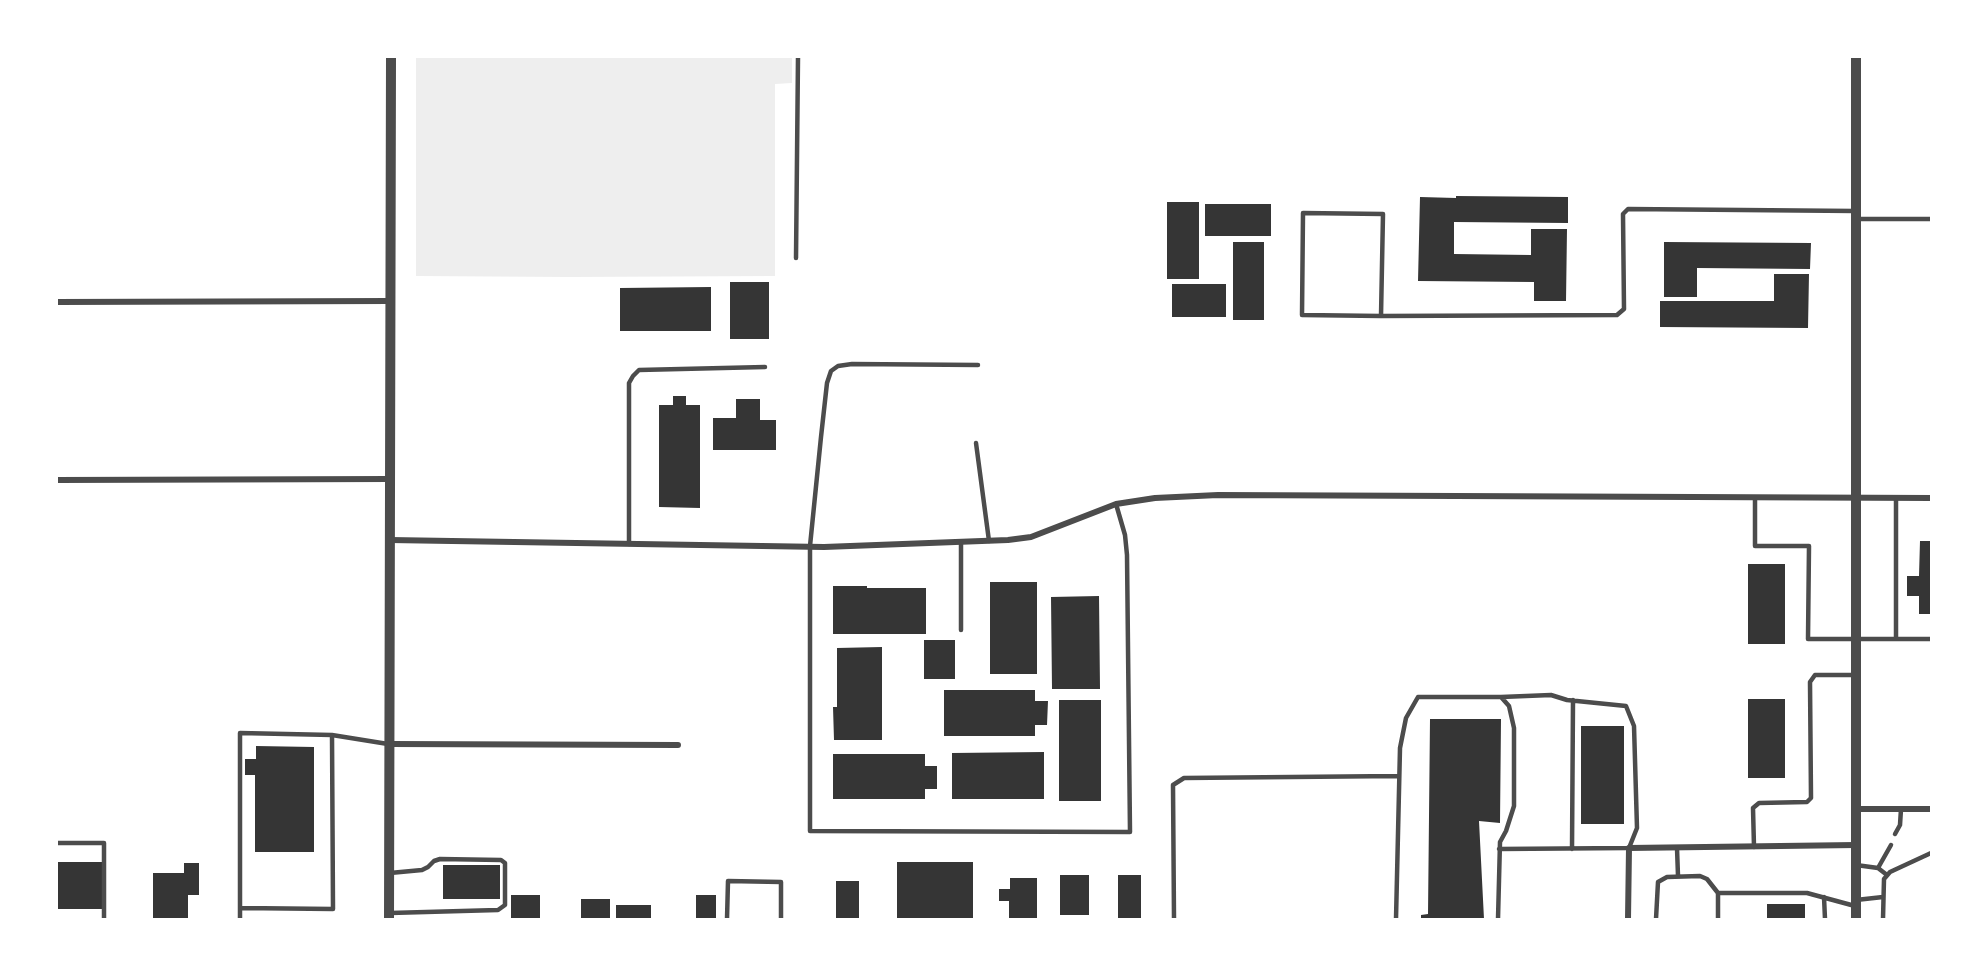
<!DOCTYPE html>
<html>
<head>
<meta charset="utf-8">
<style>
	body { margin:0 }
	#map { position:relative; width:1988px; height:976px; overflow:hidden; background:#fff; font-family:"DM Sans",sans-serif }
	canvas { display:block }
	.frame { position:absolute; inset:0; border:58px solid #fff; pointer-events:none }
</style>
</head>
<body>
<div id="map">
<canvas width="1988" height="976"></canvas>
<div class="frame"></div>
</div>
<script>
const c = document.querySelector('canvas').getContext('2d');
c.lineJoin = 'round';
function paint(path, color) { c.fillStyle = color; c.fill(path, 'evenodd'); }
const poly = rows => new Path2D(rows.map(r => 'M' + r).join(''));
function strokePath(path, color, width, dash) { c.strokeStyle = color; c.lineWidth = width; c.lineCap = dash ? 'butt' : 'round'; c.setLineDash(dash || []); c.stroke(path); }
paint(poly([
	[416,57,792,57,792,83,775,84,775,276,569,277,416,276]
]), '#eee');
paint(poly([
	[1456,196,1568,197,1568,223,1454,222,1454,254,1531,255,1531,229,1567,229,1566,301,1534,301,1534,282,1418,281,1420,197,1456,198],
	[1167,202,1199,202,1199,279,1167,279],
	[1205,204,1271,204,1271,236,1205,236],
	[1233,242,1264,242,1264,320,1233,320],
	[1664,242,1811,243,1810,269,1697,268,1697,297,1664,297],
	[1774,274,1809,274,1808,328,1660,327,1660,301,1774,301],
	[730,282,769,282,769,339,730,339],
	[1172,284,1226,284,1226,317,1172,317],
	[711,287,711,331,620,331,620,288],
	[673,396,686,396,686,405,700,405,700,508,659,507,659,405,673,405],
	[736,399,760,399,760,420,776,420,776,450,713,450,713,418,736,418],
	[1920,541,1931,541,1931,614,1919,614,1919,596,1907,596,1907,576,1919,576],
	[1748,564,1785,564,1785,644,1748,644],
	[990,582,1037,582,1037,674,990,674],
	[833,586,867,586,867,588,926,588,926,634,833,634],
	[1099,596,1100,689,1052,689,1051,597],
	[924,640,955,640,955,679,924,679],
	[882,647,882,740,834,740,833,707,837,707,837,648],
	[944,690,1035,690,1035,701,1048,701,1047,725,1035,725,1035,736,944,736],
	[1748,699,1785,699,1785,778,1748,778],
	[1059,700,1101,700,1101,801,1059,801],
	[1430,719,1501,719,1500,823,1479,821,1484,919,1421,919,1421,915,1428,914],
	[1581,726,1624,726,1624,824,1581,824],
	[256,746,314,747,314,852,255,852,255,775,245,775,245,759,256,759],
	[1044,752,1044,799,952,799,952,753],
	[833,754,925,754,925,766,937,766,937,789,925,789,925,799,833,799],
	[57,862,102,862,102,909,57,909],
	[897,862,973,862,973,919,897,919],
	[184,863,199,863,199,895,188,895,188,919,153,919,153,873,184,873],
	[443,865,500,865,500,899,443,899],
	[1060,875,1089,875,1089,915,1060,915],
	[1118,875,1141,875,1141,919,1118,919],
	[1010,878,1037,878,1037,919,1009,919,1009,901,999,901,999,889,1010,889],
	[836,881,859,881,859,919,836,919],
	[511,895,540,895,540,919,511,919],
	[696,895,716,895,716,919,696,919],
	[581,899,610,899,610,919,581,919],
	[1767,904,1805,904,1805,919,1767,919],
	[616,905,651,905,651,919,616,919]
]), '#353535');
strokePath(poly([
	[1303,213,1383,214,1381,316,1302,315,1303,213],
	[1856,219,1931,219],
	[796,258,798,57],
	[1381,316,1617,315,1624,309,1623,214,1628,209,1855,211],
	[978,365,852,364,838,366,831,371,827,383,821,437,810,546,810,831,1130,832,1127,555,1125,535,1116,504],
	[976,443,989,541],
	[1755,498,1755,546,1809,546,1808,639,1931,639],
	[961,542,961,630],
	[629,544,629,383,633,376,639,370,765,367],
	[1896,639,1896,498],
	[332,735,388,744],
	[1895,834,1900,825,1901,809],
	[57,843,104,843,104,919],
	[1754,847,1753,808,1759,803,1807,802,1811,798,1810,682,1815,675,1856,675],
	[1677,848,1678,876],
	[1499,849,1629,848,1637,828,1634,726,1626,706,1567,700,1551,695,1501,697],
	[1572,849,1573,700],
	[1856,865,1878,868,1887,875],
	[1878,868,1891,845],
	[390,873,422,870,428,867,434,861,440,859,501,860,505,863,505,905,498,910,390,913],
	[1824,897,1825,919],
	[1856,900,1883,897],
	[240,919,240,733,332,735,333,909,240,908],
	[727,919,728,881,781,882,781,919],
	[1174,919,1173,785,1184,778,1399,776],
	[1396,919,1400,748,1406,718,1418,697,1501,697,1509,706,1514,728,1514,806,1506,831,1500,842,1498,919],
	[1656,919,1658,882,1667,877,1700,876,1707,879,1718,893],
	[1718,919,1718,893,1807,893,1855,906],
	[1883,919,1884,879,1890,872,1931,853]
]), '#4c4c4c', 4.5);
strokePath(poly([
	[57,302,390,301],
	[57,480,390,479],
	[390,540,824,547,1008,540,1031,537,1116,504,1155,498,1218,495,1931,498],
	[390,744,678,745],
	[1856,809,1931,809],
	[1628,919,1629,848,1856,845]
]), '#4c4c4c', 6);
strokePath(poly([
	[1856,57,1856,919],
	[389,919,391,57]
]), '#4c4c4c', 10);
</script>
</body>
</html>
